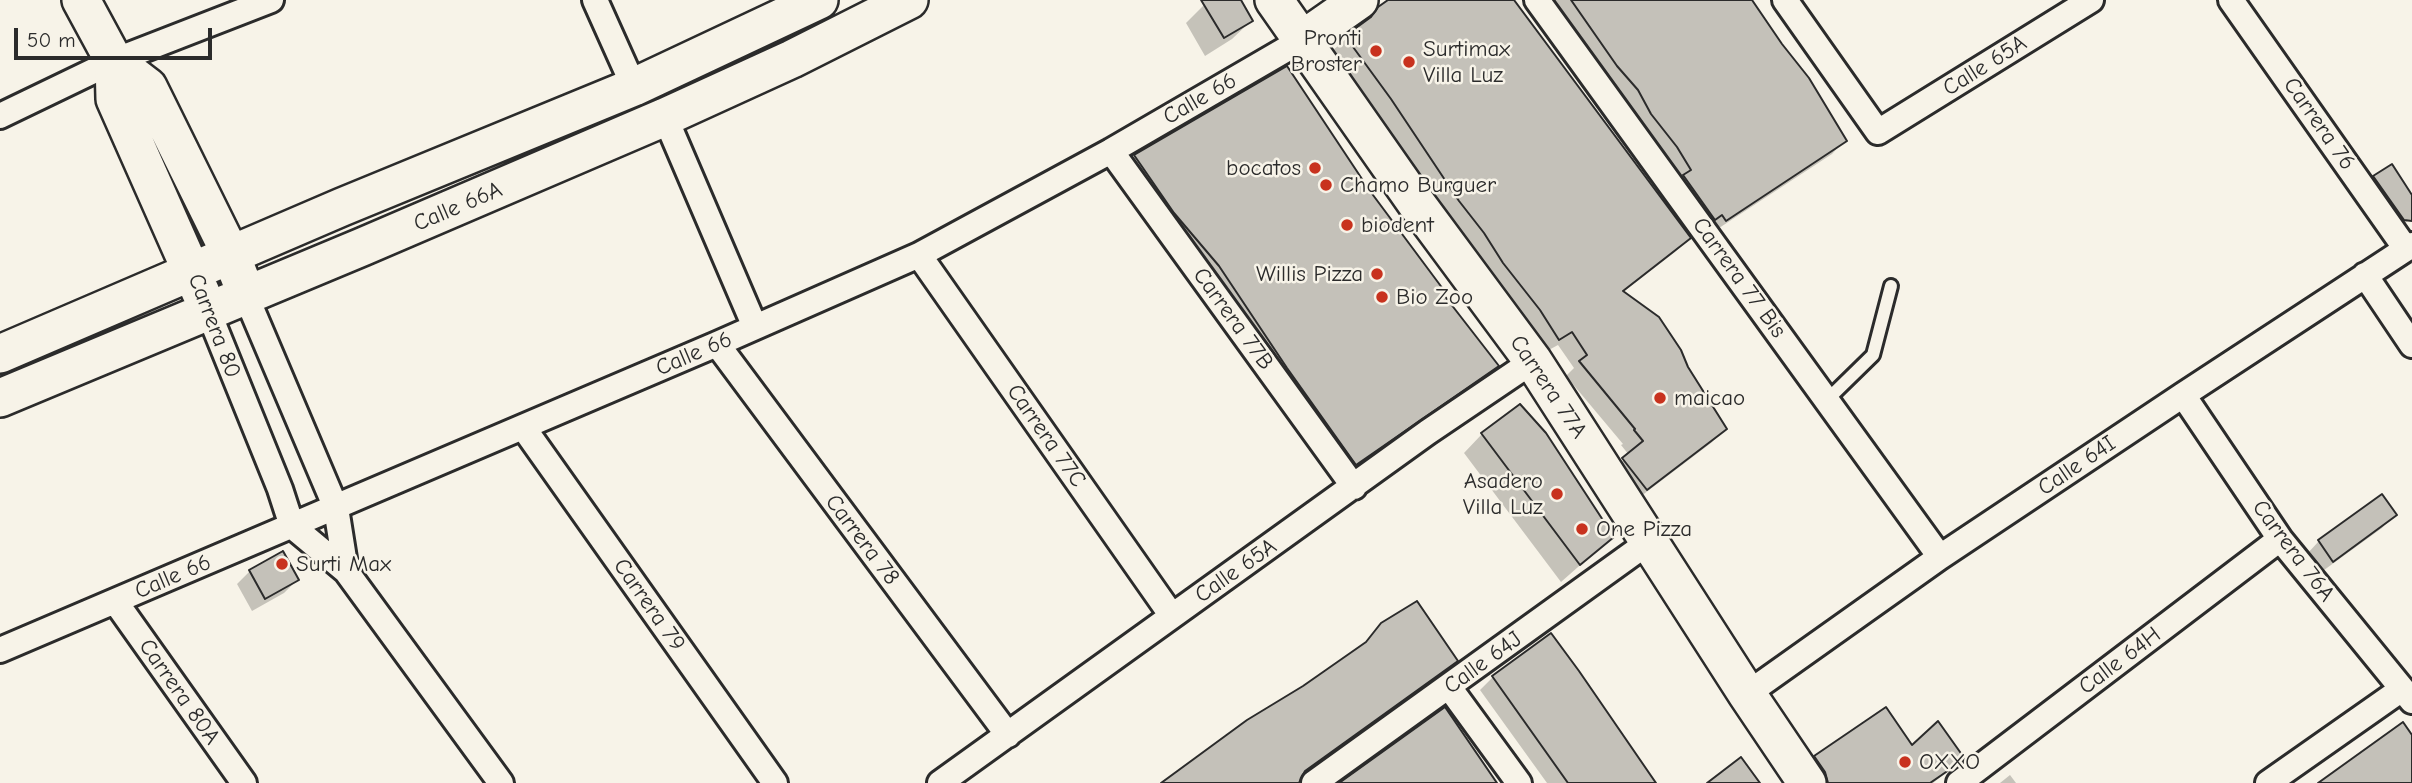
<!DOCTYPE html>
<html>
<head>
<meta charset="utf-8">
<style>
	body { margin:0 }
	#map { position:relative; width:2412px; height:783px; overflow:hidden; background:#f7f3e8; font-family:"Comic Neue",sans-serif }
	canvas { display:block }
	.scale { position:absolute; left:14px; top:28px; width:198px; height:32px; box-sizing:border-box; border:4px solid #2b2b2b; border-top:0; padding-left:9px; font-size:21px; line-height:24px; white-space:nowrap; color:#2b2b2b; -webkit-text-stroke:5px #f7f3e8; paint-order:stroke }
</style>
</head>
<body>
<div id="map">
<canvas width="2412" height="783"></canvas>
<div class="scale">50 m</div>
</div>
<script>
const c = document.querySelector('canvas').getContext('2d');
c.lineJoin = 'round';
function paint(path, color) { c.fillStyle = color; c.fill(path, 'evenodd'); }
const poly = rows => new Path2D(rows.map(r => 'M' + r).join(''));
function strokePath(path, color, width, dash) { c.strokeStyle = color; c.lineWidth = width; c.lineCap = dash ? 'butt' : 'round'; c.setLineDash(dash || []); c.stroke(path); }
function label(font, color, halo, rows, align = 'center') {
  c.font = font + ' "Comic Neue",sans-serif'; c.lineWidth = 5; c.setLineDash([]); c.textBaseline = 'middle'; c.strokeStyle = halo; c.fillStyle = color; for (const [text, x, y, turn = 0] of rows) {
    c.save(); c.translate(x, y); c.rotate((+turn || 0) * Math.PI / 180); c.textAlign = isNaN(turn) ? turn : align; if (halo) c.strokeText(text, 0, 0); c.fillText(text, 0, 0); c.restore();
  }
}
paint(poly([
	[1212,0,1239,0,1251,21,1232,39,1205,56,1186,23,1204,5],
	[1391,0,1512,0,1689,238,1675,252,1622,293,1686,368,1725,429,1711,443,1632,503,1610,473,1629,455,1621,445,1623,444,1566,376,1574,368,1558,345,1545,352,1446,215,1378,113,1332,51],
	[1550,0,1751,0,1844,141,1832,154,1713,232],
	[1287,68,1368,192,1438,291,1497,366,1483,380,1342,478,1121,170,1135,156],
	[2374,177,2412,198,2412,218,2393,232,2361,190],
	[1482,434,1612,537,1561,582,1464,453],
	[2394,515,2382,528,2320,573,2307,554,2319,541],
	[282,553,297,580,284,593,252,611,237,584,250,571],
	[1382,624,1455,661,1443,674,1300,777,1294,783,1163,783,1361,648],
	[1551,635,1654,783,1547,783,1480,690,1493,677],
	[1911,748,1963,759,1933,783,1816,783,1806,768,1815,758],
	[2010,775,2016,783,2000,783]
]), '#0003');
const building = poly([
	[1201,0,1241,0,1253,21,1224,38,1201,0],
	[1388,0,1514,0,1691,238,1623,291,1659,317,1681,350,1688,367,1727,429,1647,490,1622,458,1643,441,1634,430,1635,429,1579,361,1587,355,1572,332,1559,340,1540,310,1503,263,1484,233,1459,201,1391,99,1345,36,1371,17,1378,7,1388,0],
	[1571,0,1752,0,1782,44,1809,78,1847,141,1726,221,1722,215,1715,220,1683,175,1691,170,1677,147,1651,114,1638,90,1617,66,1571,0],
	[1287,66,1370,191,1443,289,1440,290,1499,366,1356,465,1287,368,1219,266,1174,213,1134,155,1287,66],
	[2392,164,2412,195,2412,221,2404,220,2373,176,2392,164],
	[1520,404,1546,433,1614,537,1580,565,1481,433,1520,404],
	[2382,494,2397,515,2333,562,2318,540,2382,494],
	[283,551,299,580,265,599,249,570,283,551],
	[1417,601,1458,661,1305,771,1299,783,1161,783,1247,720,1303,686,1366,642,1381,623,1417,601],
	[1551,633,1579,671,1656,783,1568,783,1492,676,1551,633],
	[1445,707,1497,783,1339,783,1445,707],
	[1886,707,1912,745,1938,721,1965,759,1930,783,1828,783,1825,772,1814,756,1886,707],
	[2403,722,2412,735,2412,783,2318,783,2403,722],
	[1741,757,1760,783,1707,783,1741,757]
]);
paint(building, '#c4c1b9');
strokePath(building, '#2b2b2b', 2);
const lane = poly([
	[1827,400,1873,355,1891,286]
]);
const street = poly([
	[595,0,634,87],
	[1537,0,1940,557],
	[1785,0,1878,132,2091,0],
	[2231,0,2406,249],
	[0,116,114,61,271,0],
	[665,117,755,327],
	[1111,151,1354,487],
	[919,255,1172,616],
	[2365,275,2412,345],
	[246,296,336,508,346,571],
	[208,311,280,489,292,526,346,571,501,783],
	[717,344,1008,735],
	[2183,395,2280,539,2412,701],
	[523,427,775,783],
	[115,601,244,783],
	[0,650,717,344,919,255,1111,151,1302,40],
	[1449,687,1519,783],
	[1747,694,1940,557,2183,395,2412,245],
	[940,783,1428,432,1533,361],
	[1314,783,1650,541],
	[1959,783,2280,539],
	[2268,783,2402,689]
]);
const secondary = poly([
	[81,0,114,61,148,87,231,255,240,278],
	[1274,0,1416,203,1533,361,1747,694,1807,783],
	[1302,40,1359,0],
	[114,61,115,99,201,293],
	[0,354,342,207,634,87,819,0],
	[0,398,362,247,665,117,792,59,909,0]
]);
strokePath(lane, '#2b2b2b', 18);
strokePath(street, '#2b2b2b', 30);
strokePath(secondary, '#2b2b2b', 42);
strokePath(lane, '#f7f3e8', 12);
strokePath(street, '#f7f3e8', 24);
strokePath(secondary, '#f7f3e8', 37);
for (const [x, y, r, color] of [
	[1376,51,7,"#c8321e"],
	[1409,62,7,"#c8321e"],
	[1315,168,7,"#c8321e"],
	[1326,185,7,"#c8321e"],
	[1347,225,7,"#c8321e"],
	[1377,274,7,"#c8321e"],
	[1382,297,7,"#c8321e"],
	[1660,398,7,"#c8321e"],
	[1557,494,7,"#c8321e"],
	[1582,529,7,"#c8321e"],
	[282,564,7,"#c8321e"],
	[1905,762,7,"#c8321e"]
]) { const dot = new Path2D(); dot.arc(x, y, r, 0, 2 * Math.PI); c.fillStyle = color; c.fill(dot); strokePath(dot, '#f7f3e8', 2.5); }
label('23px', '#2b2b2b', '#f7f3e8', [
	["Pronti",1362,38,"right"],
	["Broster",1362,64,"right"],
	["Surtimax",1423,49],
	["Villa Luz",1423,75],
	["bocatos",1301,168,"right"],
	["Chamo Burguer",1340,185],
	["biodent",1361,225],
	["Willis Pizza",1363,274,"right"],
	["Bio Zoo",1396,297],
	["maicao",1674,398],
	["Asadero",1543,481,"right"],
	["Villa Luz",1543,507,"right"],
	["One Pizza",1596,529],
	["Surti Max",296,564],
	["OXXO",1919,762]
], 'left');
label('23px', '#2b2b2b', '#f7f3e8', [
	["Calle 65A",1985,66,-32],
	["Calle 66",1200,99,-30],
	["Carrera 76",2319,124,55],
	["Calle 66A",458,207,-23],
	["Carrera 77 Bis",1739,278,54],
	["Carrera 77B",1233,319,54],
	["Carrera 80",214,326,69],
	["Calle 66",694,354,-23],
	["Carrera 77A",1548,387,56],
	["Carrera 77C",1046,436,55],
	["Calle 64I",2077,466,-34],
	["Carrera 78",862,540,53],
	["Carrera 76A",2293,551,53],
	["Calle 65A",1236,571,-35],
	["Calle 66",173,577,-23],
	["Carrera 79",649,605,55],
	["Calle 64H",2120,661,-37],
	["Calle 64J",1483,663,-36],
	["Carrera 80A",179,692,55]
]);
</script>
</body>
</html>
